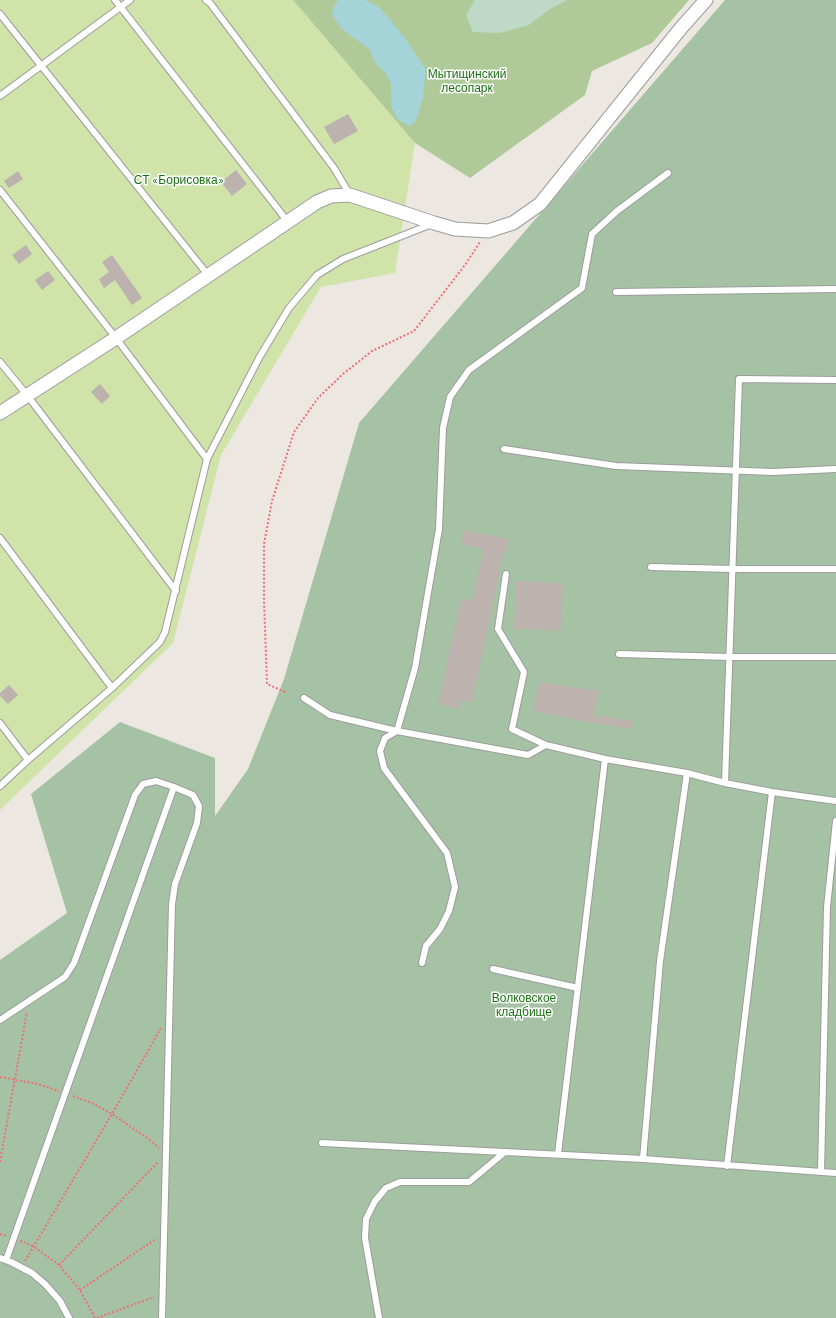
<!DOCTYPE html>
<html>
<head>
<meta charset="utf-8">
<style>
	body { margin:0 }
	canvas { display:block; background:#ece7e1 }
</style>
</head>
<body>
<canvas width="836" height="1318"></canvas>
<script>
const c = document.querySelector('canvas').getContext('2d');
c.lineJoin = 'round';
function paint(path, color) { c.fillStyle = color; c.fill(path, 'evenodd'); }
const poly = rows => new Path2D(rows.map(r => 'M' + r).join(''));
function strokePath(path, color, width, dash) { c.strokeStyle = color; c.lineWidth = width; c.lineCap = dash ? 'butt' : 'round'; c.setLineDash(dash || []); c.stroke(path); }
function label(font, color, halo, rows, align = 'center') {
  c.font = font + ' Barlow,sans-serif'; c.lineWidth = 3; c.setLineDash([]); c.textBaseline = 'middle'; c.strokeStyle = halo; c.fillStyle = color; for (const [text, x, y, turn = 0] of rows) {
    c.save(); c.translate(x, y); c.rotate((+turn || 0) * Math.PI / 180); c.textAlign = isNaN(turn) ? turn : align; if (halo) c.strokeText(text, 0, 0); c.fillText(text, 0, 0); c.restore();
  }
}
paint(poly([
	[0,0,293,0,415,143,395,273,321,287,221,455,173,643,0,810]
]), '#d0e4aa');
paint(poly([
	[293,0,689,0,652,43,592,71,585,95,470,178,415,143]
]), '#afc999');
paint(poly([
	[475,0,567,0,550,9,529,25,500,33,473,32,466,15]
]), '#bfd9c9');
paint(poly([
	[725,0,836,0,836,1318,0,1318,0,960,67,913,31,794,120,722,215,758,215,816,248,769,284,679,359,423]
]), '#a5c3a4');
paint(poly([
	[338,0,366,0,380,8,405,38,426,70,423,97,416,120,410,126,397,119,392,108,391,98,391,84,385,72,376,64,369,49,342,29,332,15,334,7]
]), '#a4d4d7');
paint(poly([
	[348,114,358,131,334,144,324,127],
	[236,170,247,184,232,196,221,182],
	[18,171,23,179,9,188,4,181],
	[26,245,32,254,19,264,12,255],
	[112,255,142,298,132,305,115,280,104,288,99,279,109,272,102,262],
	[48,271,55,280,42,290,35,280],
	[100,384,110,396,102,404,91,392],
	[464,530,509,539,506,553,504,552,472,703,461,700,459,709,438,704,461,598,472,600,484,549,461,544],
	[516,581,563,583,561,631,514,629],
	[539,682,599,691,593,715,633,721,632,729,597,724,533,711],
	[9,685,18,695,8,704,0,696,0,693]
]), '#bcb2ae');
const service = poly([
	[115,0,288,222],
	[206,0,210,3,334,168,350,195],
	[0,14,208,275],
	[0,96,130,0],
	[668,173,617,211,592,234,582,288,469,370,450,397,443,428,439,529,415,668,397,731,528,755,546,745,605,759,687,773,725,783,772,792,836,801],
	[0,190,116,338,207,459],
	[616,292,836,289],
	[0,362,27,395,176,591],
	[504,449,616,466,773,472,836,469],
	[0,538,112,688],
	[651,567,733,569,836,569],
	[506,574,498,629,524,672,512,729,546,745],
	[619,654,730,657,836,657],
	[304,698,330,715,397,731,385,738,380,751,384,768,447,853,455,887,449,911,440,929,426,946,422,963],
	[0,723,28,760],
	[725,783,739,379,836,380],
	[0,786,28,760,112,688,160,642,165,632,207,459,259,358,289,308,317,275,343,259,432,224],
	[493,969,578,988],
	[0,1020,65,977,74,963,135,795,143,784,156,781,174,787,193,795,199,806,197,823,175,884,172,904,162,1318],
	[322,1143,505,1152],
	[558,1154,605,759],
	[643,1159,660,961,687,773],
	[727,1166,772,792],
	[821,1172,827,907,836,821],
	[0,1258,11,1262,32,1273,45,1284,60,1301,69,1318],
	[6,1260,174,787],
	[379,1318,365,1238,366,1219,375,1201,386,1188,400,1182,469,1182,505,1152,643,1159,836,1173]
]);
const minor = poly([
	[0,413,116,338,317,202,331,196,350,195,434,223,455,229,488,231,513,223,540,204,681,28,706,0]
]);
strokePath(service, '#9c9c9c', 8);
strokePath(minor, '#9c9c9c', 15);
strokePath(poly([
	[285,692,267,684,264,600,264,544,272,501,294,432,318,398,343,374,372,351,414,331,465,265,480,242],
	[0,1077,38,1084,59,1091],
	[73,1096,92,1103,112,1114,147,1138,159,1148],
	[0,1162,27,1012],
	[0,1234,7,1236],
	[20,1241,33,1246,59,1265,80,1290,95,1318],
	[25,1261,112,1114,161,1028],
	[59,1265,158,1162],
	[80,1290,156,1239],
	[97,1318,154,1297]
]), '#ef6f77', 2, [2, 2]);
strokePath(service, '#fff', 6);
strokePath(minor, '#fff', 13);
label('12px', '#1a7012', '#fff', [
	["Мытищинский",467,74],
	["лесопарк",467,88],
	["СТ «Борисовка»",179,180],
	["Волковское",524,998],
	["кладбище",524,1012]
]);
</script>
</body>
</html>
